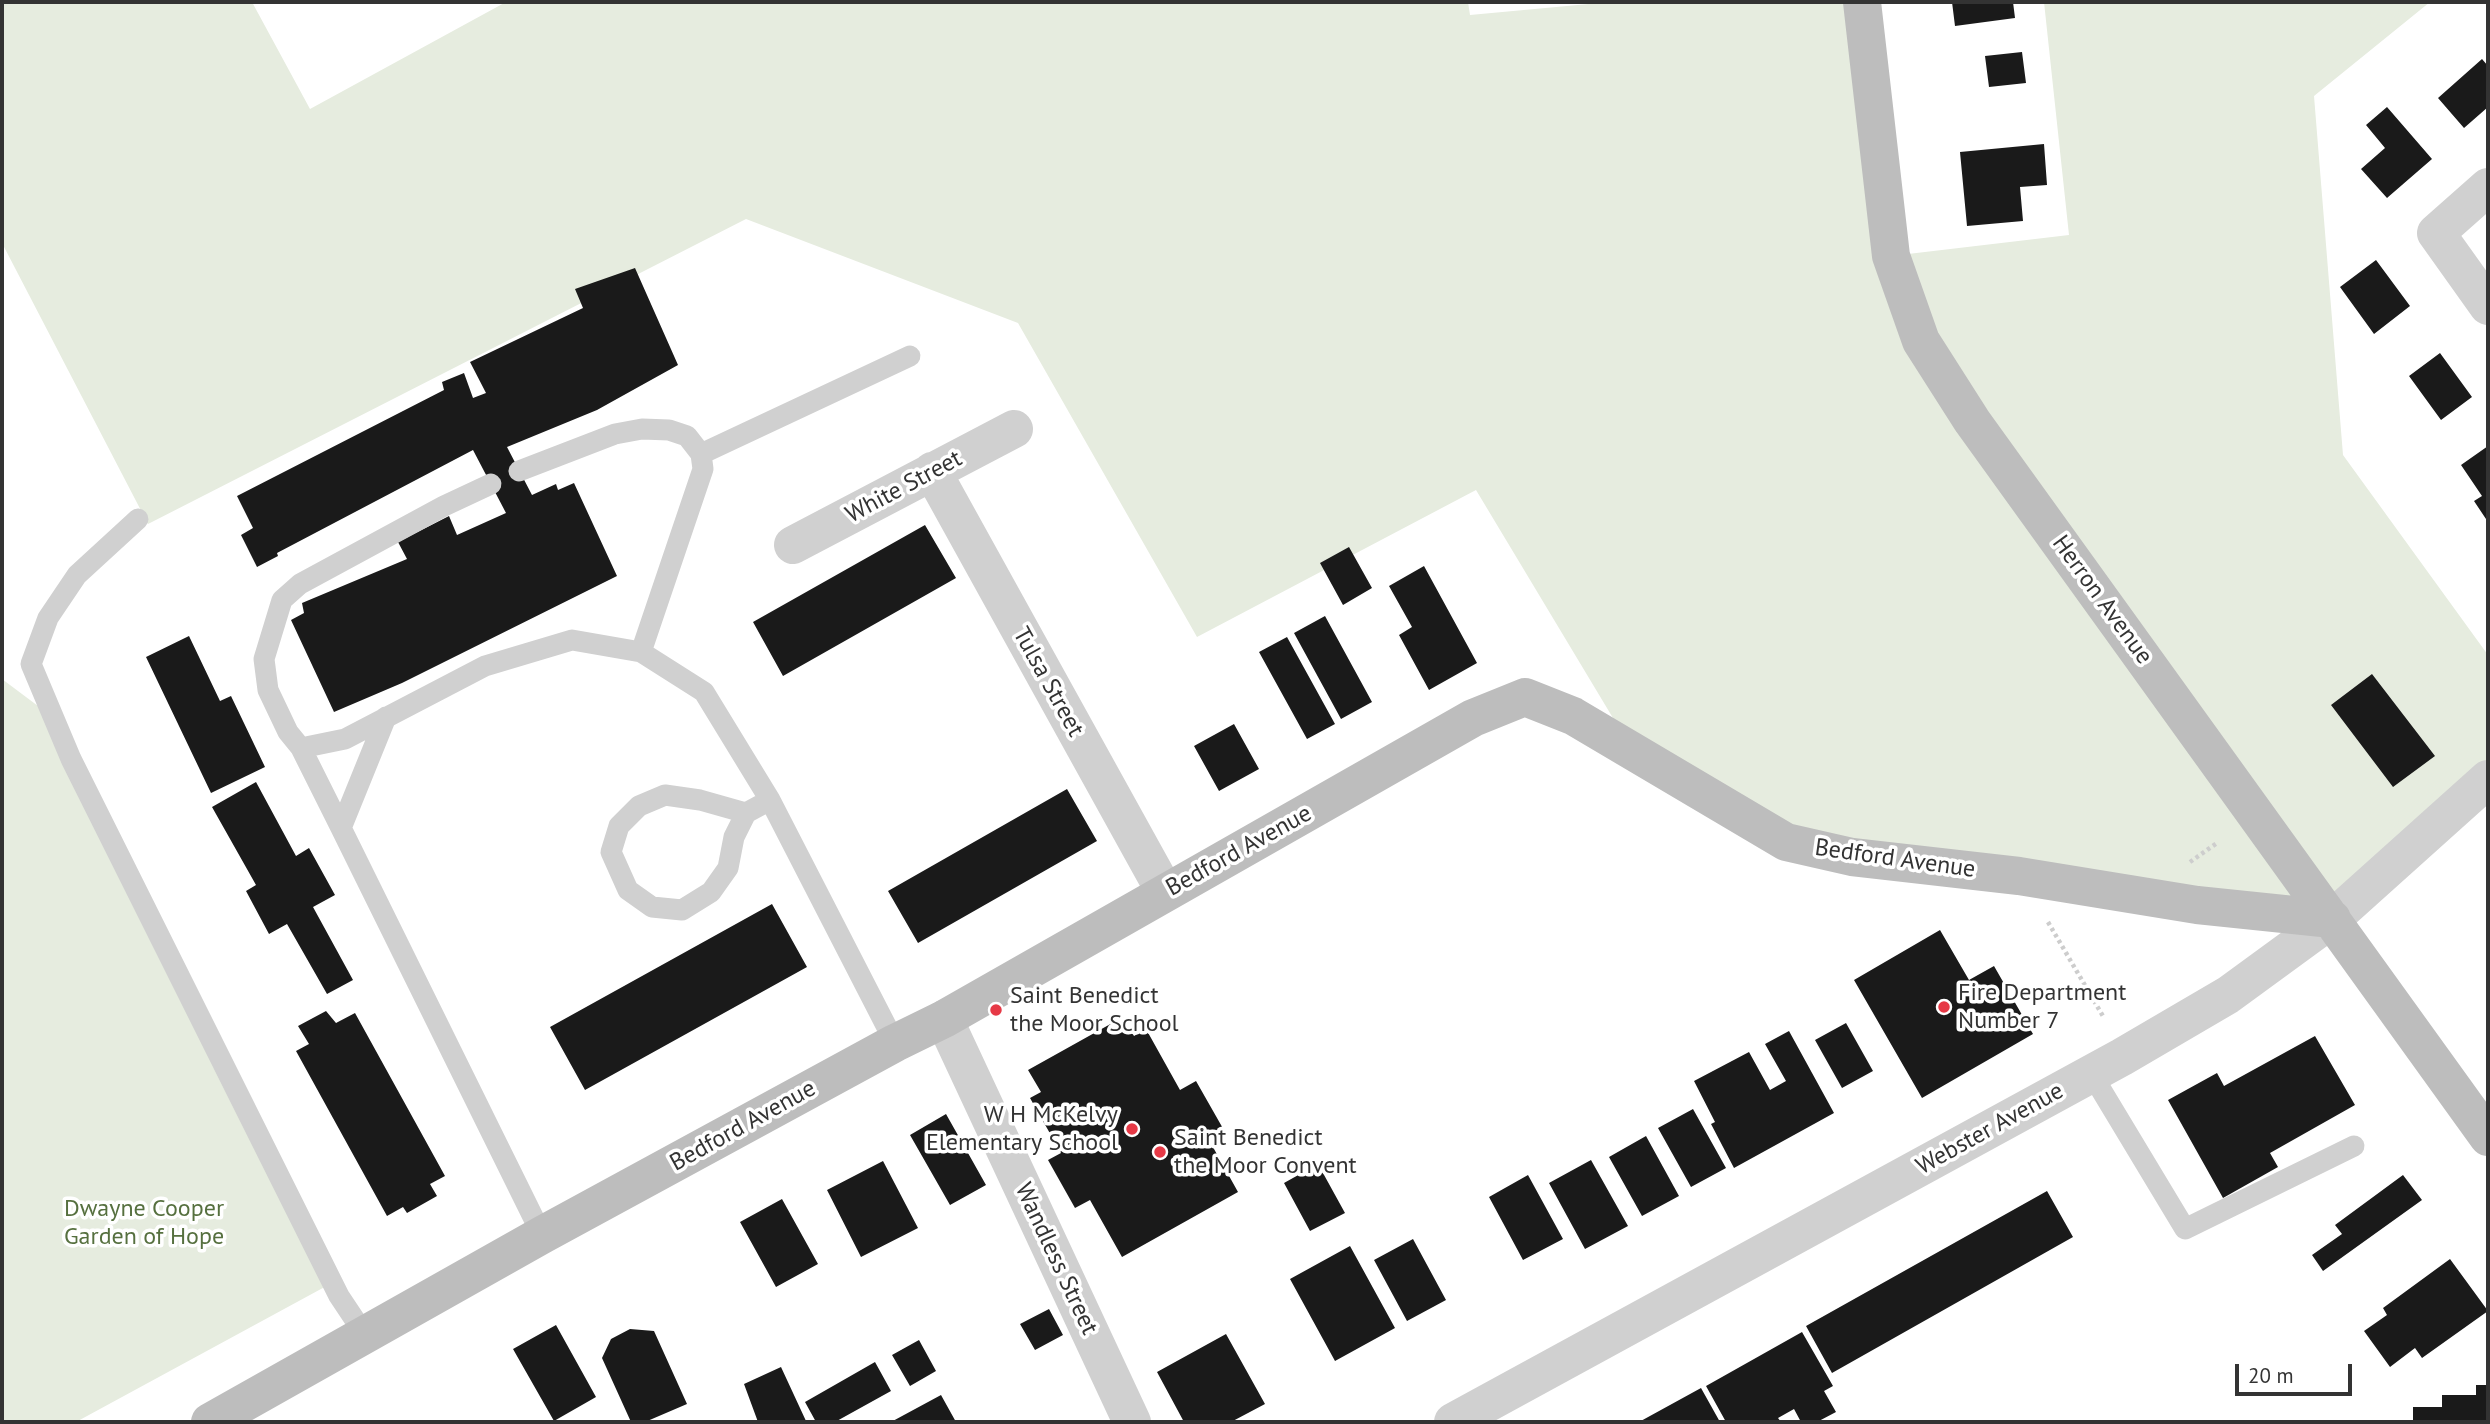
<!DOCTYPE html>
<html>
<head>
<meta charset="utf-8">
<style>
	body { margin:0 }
	#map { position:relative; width:2490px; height:1424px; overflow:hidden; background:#fff; font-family:"PT Sans",sans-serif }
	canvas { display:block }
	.frame { position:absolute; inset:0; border:4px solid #333; pointer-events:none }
	.scale { position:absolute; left:2235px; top:1364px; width:117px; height:32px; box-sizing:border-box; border:4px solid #333; border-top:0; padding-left:9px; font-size:21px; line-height:24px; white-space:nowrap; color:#333; -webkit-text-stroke:5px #fff; paint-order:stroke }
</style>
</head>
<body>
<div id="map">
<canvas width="2490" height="1424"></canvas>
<div class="frame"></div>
<div class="scale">20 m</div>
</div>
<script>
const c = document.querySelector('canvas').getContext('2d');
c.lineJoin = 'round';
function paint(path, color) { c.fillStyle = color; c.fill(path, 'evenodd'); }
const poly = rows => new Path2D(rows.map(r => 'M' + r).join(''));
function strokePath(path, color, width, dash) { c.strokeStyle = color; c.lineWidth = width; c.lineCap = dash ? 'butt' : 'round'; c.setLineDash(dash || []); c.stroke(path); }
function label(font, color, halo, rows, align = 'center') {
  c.font = font + ' "PT Sans",sans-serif'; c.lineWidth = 7; c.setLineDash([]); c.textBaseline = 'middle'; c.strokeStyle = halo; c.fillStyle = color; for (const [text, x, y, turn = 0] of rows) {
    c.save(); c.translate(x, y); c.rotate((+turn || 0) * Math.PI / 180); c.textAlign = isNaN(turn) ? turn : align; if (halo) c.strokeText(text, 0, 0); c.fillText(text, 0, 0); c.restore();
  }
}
paint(poly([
	[2,2,252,2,310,109,506,2,1468,2,1470,15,1610,2,1862,2,1891,256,2069,235,2044,2,2430,2,2314,96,2343,455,2488,655,2488,779,2332,919,1852,857,1634,753,1476,490,1197,637,1018,323,746,219,148,524,2,243],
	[2,679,54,718,332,1283,76,1422,2,1422]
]), '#e6ecdf');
paint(poly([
	[1952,2,2013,2,2015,18,1955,26],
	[2022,52,2026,83,1989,87,1985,56],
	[2482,59,2488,66,2488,107,2464,128,2438,98],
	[2387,107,2432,159,2387,198,2361,169,2385,148,2366,125],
	[2044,144,2047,185,2020,187,2023,221,1967,226,1960,152],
	[2376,260,2410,306,2374,334,2340,287],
	[635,268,678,365,597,410,507,447,532,495,556,484,558,490,574,483,617,576,402,683,334,712,291,620,304,613,302,603,407,559,398,542,449,516,457,535,506,513,473,450,277,553,278,556,257,567,241,535,253,528,237,496,444,390,442,382,464,373,473,398,486,393,470,362,583,308,575,289],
	[2440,353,2472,397,2441,420,2409,376],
	[2488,446,2488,522,2474,501,2482,496,2461,465],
	[925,525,956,578,783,676,753,622],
	[1349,547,1372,588,1343,605,1320,563],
	[1424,566,1477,663,1429,690,1399,635,1412,627,1389,586],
	[1325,616,1372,702,1341,719,1294,633],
	[189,636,220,701,231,696,265,767,211,793,146,657],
	[1287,637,1335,724,1307,739,1259,652],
	[2372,674,2435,756,2393,787,2331,705],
	[1234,724,1259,769,1219,791,1194,746],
	[256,782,296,856,309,848,335,895,313,907,353,980,327,994,287,924,269,934,246,891,256,885,212,807],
	[1067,789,1097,841,918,943,888,891],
	[772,904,807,967,585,1090,550,1027],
	[1940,930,1969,980,1994,966,2033,1034,1922,1098,1854,980],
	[326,1011,336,1023,355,1013,445,1176,430,1184,437,1196,407,1213,403,1207,387,1216,296,1051,309,1044,298,1026],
	[1123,1017,1134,1036,1146,1029,1180,1090,1196,1081,1225,1132,1209,1140,1238,1192,1122,1257,1090,1200,1075,1208,1048,1160,1061,1153,1030,1098,1041,1092,1028,1070],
	[1846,1023,1873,1071,1842,1088,1815,1040],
	[1789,1031,1834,1113,1734,1168,1711,1124,1715,1122,1694,1081,1749,1052,1770,1090,1786,1081,1765,1044],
	[2315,1036,2355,1105,2270,1153,2278,1167,2223,1198,2168,1100,2217,1073,2224,1086],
	[1693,1109,1726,1168,1691,1187,1658,1128],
	[946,1114,986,1185,950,1205,910,1135],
	[1646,1136,1679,1196,1642,1216,1609,1157],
	[1591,1160,1628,1226,1585,1249,1549,1183],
	[883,1161,918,1228,861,1257,827,1190],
	[1318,1164,1345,1213,1310,1231,1284,1183],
	[1528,1175,1563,1239,1523,1260,1489,1197],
	[2403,1175,2422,1200,2323,1271,2312,1255,2342,1234,2335,1225],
	[2047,1191,2073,1237,1832,1373,1806,1326],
	[782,1199,818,1264,776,1287,740,1222],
	[1413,1239,1446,1300,1407,1321,1374,1260],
	[1350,1246,1395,1328,1335,1361,1290,1279],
	[2450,1259,2488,1311,2422,1358,2415,1348,2390,1367,2364,1331,2387,1315,2383,1308],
	[1049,1309,1063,1335,1035,1350,1020,1324],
	[556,1325,596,1397,554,1421,513,1349],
	[630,1329,654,1331,687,1404,645,1422,631,1422,602,1358,611,1339],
	[1802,1332,1833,1386,1824,1391,1836,1412,1817,1422,1801,1422,1794,1409,1778,1418,1781,1422,1726,1422,1706,1386],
	[1226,1334,1265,1404,1231,1422,1184,1422,1157,1372],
	[919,1340,936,1371,910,1386,892,1355],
	[875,1362,891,1391,835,1422,816,1422,805,1402],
	[781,1367,806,1421,758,1422,744,1384],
	[2476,1385,2488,1385,2488,1422,2413,1422,2413,1407,2442,1407,2442,1395,2476,1395],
	[1701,1388,1720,1422,1639,1422],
	[941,1395,956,1422,891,1422]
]), '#1a1a1a');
strokePath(poly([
	[2190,862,2217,843],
	[2048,922,2104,1018]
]), '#cdcdcd', 4.5, [3.5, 3.5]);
strokePath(poly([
	[701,454,910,356],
	[519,471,615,434,642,429,669,430,687,436,701,454,703,469,641,652,704,692,770,800,895,1043],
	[491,484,444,506,300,584,282,600,264,659,268,690,288,732,301,748,341,828,542,1235],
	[138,519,77,575,48,618,31,664,71,759,339,1296,365,1335],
	[301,748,345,739,485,666,572,640,641,652],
	[746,813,700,800,665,795,639,806,619,826,611,852,628,890,652,907,682,910,711,892,728,868,734,837,746,813,770,800],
	[341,828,386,717],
	[2091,1073,2185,1229,2354,1146]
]), '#d0d0d0', 21);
strokePath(poly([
	[2488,187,2436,233,2488,306],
	[932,471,1165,892],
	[793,545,1014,429],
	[944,1019,1132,1422],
	[1453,1422,2122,1057,2228,995,2332,919,2488,779]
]), '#d0d0d0', 38);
strokePath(poly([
	[1862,2,1891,256,1921,341,1972,421,2488,1137],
	[210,1422,542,1235,895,1043,944,1019,1473,718,1525,697,1573,716,1786,842,1852,857,2019,876,2197,905,2332,919]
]), '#bdbdbd', 38);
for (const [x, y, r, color] of [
	[1944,1007,7,"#e63946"],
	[996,1010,7,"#e63946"],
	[1132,1129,7,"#e63946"],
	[1160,1152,7,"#e63946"]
]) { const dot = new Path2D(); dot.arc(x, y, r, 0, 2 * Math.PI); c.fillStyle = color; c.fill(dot); strokePath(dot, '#fff', 2.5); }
label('24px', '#333', '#fff', [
	["White Street",904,487,-28],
	["Herron Avenue",2102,600,54],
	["Tulsa Street",1048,682,61],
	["Bedford Avenue",1239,851,-29],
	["Bedford Avenue",1895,859,8],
	["Bedford Avenue",743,1126,-29],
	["Webster Avenue",1990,1129,-29],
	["Wandless Street",1056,1259,65]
]);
label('24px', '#333', '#fff', [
	["Fire Department",1958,993],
	["Number 7",1958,1021],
	["Saint Benedict",1010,996],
	["the Moor School",1010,1024],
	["W H McKelvy",1118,1115,"right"],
	["Elementary School",1118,1143,"right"],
	["Saint Benedict",1174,1138],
	["the Moor Convent",1174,1166]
], 'left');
label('24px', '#56703f', '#fff', [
	["Dwayne Cooper",144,1209],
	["Garden of Hope",144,1237]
]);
</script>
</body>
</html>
